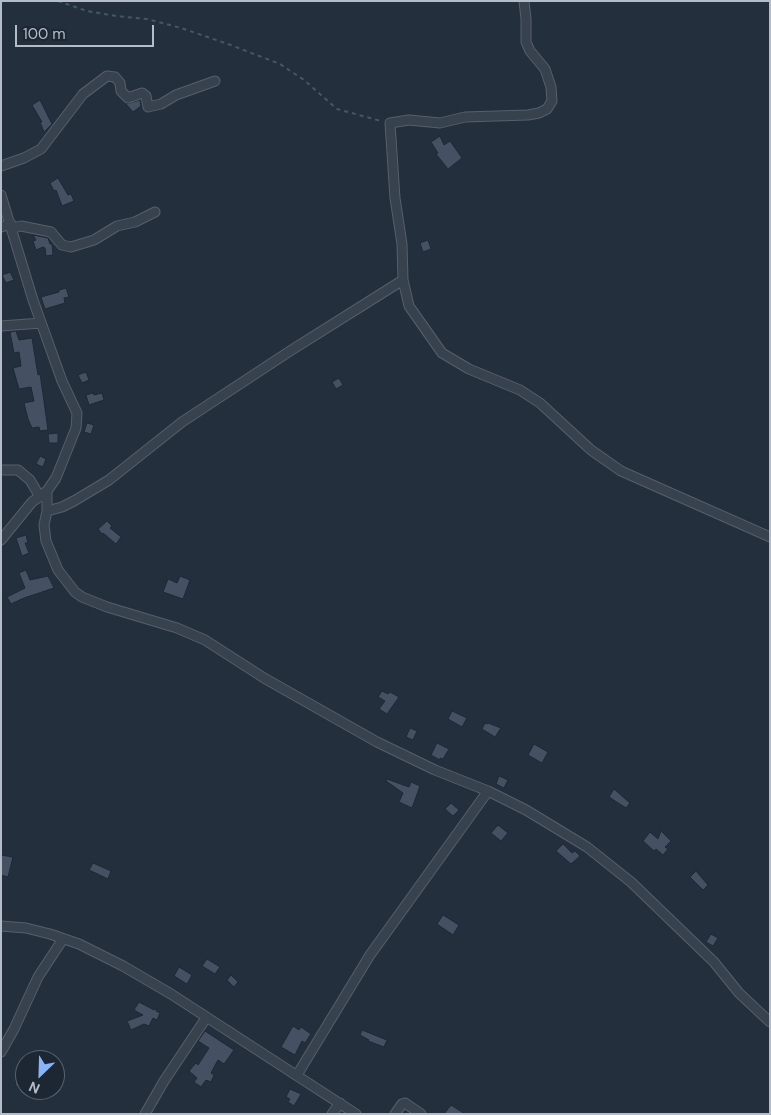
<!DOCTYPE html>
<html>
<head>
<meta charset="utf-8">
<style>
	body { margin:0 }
	#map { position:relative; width:771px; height:1115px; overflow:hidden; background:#242f3e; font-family:"DM Sans",sans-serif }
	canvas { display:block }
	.frame { position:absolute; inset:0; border:2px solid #b4bcc9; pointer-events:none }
	.north { position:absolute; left:15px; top:1050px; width:50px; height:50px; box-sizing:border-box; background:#1d2633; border:1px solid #59626f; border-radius:50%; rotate:204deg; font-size:14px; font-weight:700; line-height:20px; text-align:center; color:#b4bcc9 }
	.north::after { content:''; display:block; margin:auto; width:18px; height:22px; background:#8ab4f8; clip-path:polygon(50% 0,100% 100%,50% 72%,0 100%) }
	.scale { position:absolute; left:15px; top:25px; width:139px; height:22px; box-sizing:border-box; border:2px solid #b4bcc9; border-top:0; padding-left:6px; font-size:15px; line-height:18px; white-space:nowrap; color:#b4bcc9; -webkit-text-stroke:4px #1d2633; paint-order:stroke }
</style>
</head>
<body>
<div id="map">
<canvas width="771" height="1115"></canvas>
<div class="frame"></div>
<div class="north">N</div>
<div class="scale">100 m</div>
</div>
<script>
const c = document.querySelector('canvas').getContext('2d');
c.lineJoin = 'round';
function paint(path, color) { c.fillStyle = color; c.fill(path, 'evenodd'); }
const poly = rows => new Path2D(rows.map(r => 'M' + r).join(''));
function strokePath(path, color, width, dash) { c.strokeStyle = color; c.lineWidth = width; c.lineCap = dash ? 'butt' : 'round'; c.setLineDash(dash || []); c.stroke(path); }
const building = poly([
	[40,100,52,124,44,132,40,122,42,122,32,105,40,100],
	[140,100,141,106,133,112,126,104,140,100],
	[440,136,444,145,450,141,462,158,448,169,436,154,438,153,431,142,440,136],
	[58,178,68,195,71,194,74,201,62,206,56,190,54,191,50,183,58,178],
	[33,235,48,238,50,244,52,244,53,255,46,256,45,248,43,247,36,250,33,241,36,240,33,235],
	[428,240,431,249,423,252,420,243,428,240],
	[10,272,14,280,6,283,2,275,10,272],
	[66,288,69,297,64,298,65,303,45,309,41,297,59,292,59,290,66,288],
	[16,331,19,340,32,338,38,375,40,374,42,387,48,430,40,431,39,427,32,428,28,419,24,403,34,401,31,387,19,389,13,368,21,366,19,352,14,353,10,332,16,331],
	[86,372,89,380,82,383,78,375,86,372],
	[339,378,343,385,336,389,332,382,339,378],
	[93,393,94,395,102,393,104,400,89,405,86,395,93,393],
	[87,423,94,425,91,434,84,432,87,423],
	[58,433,58,443,49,443,48,434,58,433],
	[40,456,46,459,43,467,36,464,40,456],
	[107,521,112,526,110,528,121,537,116,544,103,533,102,534,98,529,107,521],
	[26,535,28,543,25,543,29,553,22,556,16,538,26,535],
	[26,570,30,580,48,576,54,588,24,598,11,604,7,597,25,588,19,573,26,570],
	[180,576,190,580,183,599,163,592,168,579,177,583,180,576],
	[382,691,388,694,390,692,399,697,387,714,379,709,385,701,378,697,382,691],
	[452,711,467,718,462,727,448,719,452,711],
	[485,723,487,724,488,723,501,728,495,737,482,729,485,723],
	[410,728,417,731,413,740,406,737,410,728],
	[437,743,449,749,443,759,440,758,440,760,431,755,437,743],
	[534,744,548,752,542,763,528,755,534,744],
	[499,776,508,780,504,788,496,784,499,776],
	[387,779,409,787,411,782,420,786,412,808,399,802,403,793,386,781,387,779],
	[614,789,630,803,626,808,609,797,614,789],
	[451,803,459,810,453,816,445,809,451,803],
	[498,825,508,833,501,841,491,833,498,825],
	[661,831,671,841,665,847,668,849,663,855,656,849,654,851,643,841,650,832,658,839,661,831],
	[563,844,572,853,575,851,580,856,571,864,556,851,563,844],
	[1,855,13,857,8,877,1,875,1,855],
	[93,863,111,871,108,879,89,870,93,863],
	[696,871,708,885,703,890,690,877,696,871],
	[443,915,459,925,453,935,437,924,443,915],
	[711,934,718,938,713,946,706,942,711,934],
	[207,959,220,967,215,974,202,966,207,959],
	[179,967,192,975,187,984,174,976,179,967],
	[231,975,238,982,234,987,227,980,231,975],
	[139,1002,154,1010,157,1008,156,1011,160,1013,157,1020,153,1018,149,1026,144,1024,131,1030,127,1021,143,1015,134,1010,139,1002],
	[293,1026,299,1030,301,1027,311,1034,305,1043,302,1041,295,1055,281,1047,293,1026],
	[362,1030,387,1040,384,1047,368,1041,369,1040,360,1035,362,1030],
	[205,1031,234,1050,224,1064,218,1060,211,1073,214,1075,211,1082,206,1080,201,1087,194,1082,197,1078,189,1071,196,1063,198,1065,209,1048,198,1041,205,1031],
	[25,1062,25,1090,15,1085,25,1062],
	[290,1089,301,1094,294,1106,288,1102,290,1099,286,1097,290,1089],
	[451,1105,465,1114,444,1114,451,1105]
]);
paint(building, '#455162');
strokePath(building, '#1f2835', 1);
const minor = poly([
	[524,1,526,19,526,42,530,51,545,69,551,87,552,101,547,109,539,113,528,115,465,117,440,123,409,120,390,123,395,198,402,244,403,280,409,306,442,353,469,369,520,390,540,403,591,450,621,471,770,537],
	[1,166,24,158,41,149,83,94,107,76,115,77,120,83,121,91,128,98,142,93,146,96,148,107,161,104,176,95,215,81],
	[1,195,33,300,62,381,77,413,76,428,56,478,47,491,32,502,1,540],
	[1,227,11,224],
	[12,228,21,226,51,232,62,245,71,247,94,240,117,226,135,222,155,212],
	[1,326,41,323],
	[1,470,18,470,30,480,40,497],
	[47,491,47,511,44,525,46,541,58,570,75,592,82,597,107,607,177,628,205,640,264,678,377,742,435,770,488,791,526,810,587,847,631,882,714,962,739,993,770,1022],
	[47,511,62,507,74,501,109,480,182,422,290,351,403,280],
	[1,926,26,928,50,934,79,944,123,966,171,994,356,1114],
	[1,1052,14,1029,38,977,63,939],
	[297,1075,370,955,488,791],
	[145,1114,164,1081,206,1018],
	[332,1114,340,1103],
	[395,1114,402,1104,405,1103,421,1114]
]);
strokePath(minor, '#565f6c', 11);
strokePath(poly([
	[58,1,87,11,116,16,147,19,181,28,228,44,280,64,304,80,337,109,381,121]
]), '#44595c', 2, [4, 4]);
strokePath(minor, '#38414e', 9);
</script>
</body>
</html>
